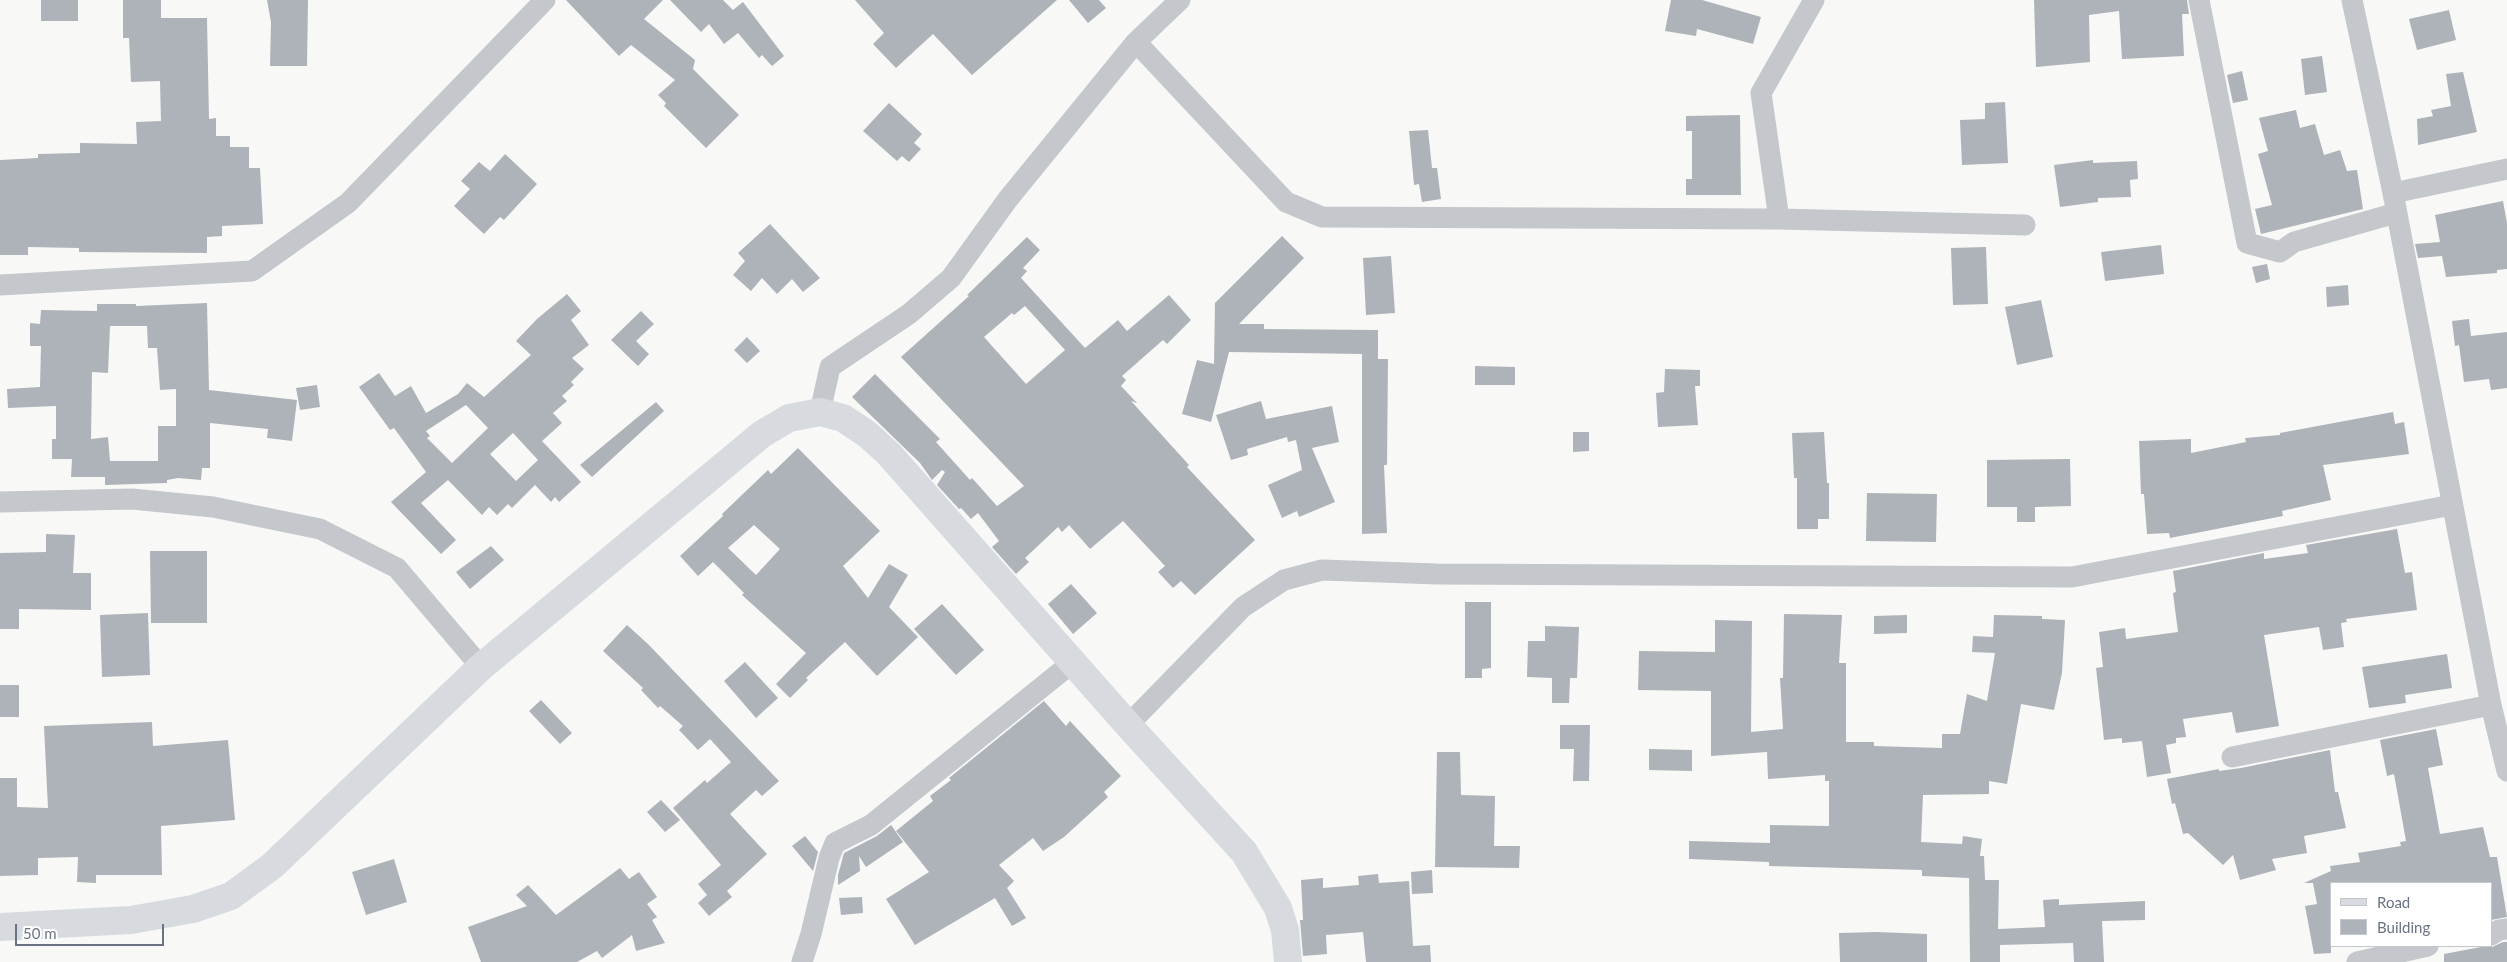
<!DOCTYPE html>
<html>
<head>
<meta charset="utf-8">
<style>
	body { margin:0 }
	#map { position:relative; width:2507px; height:962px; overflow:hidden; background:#f8f8f6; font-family:Lato,sans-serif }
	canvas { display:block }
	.legend { position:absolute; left:2330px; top:882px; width:162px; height:65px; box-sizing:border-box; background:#fff; border:1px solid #c3c7ce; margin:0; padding:6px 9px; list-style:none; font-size:15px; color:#6a7384 }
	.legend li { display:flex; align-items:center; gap:10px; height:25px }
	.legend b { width:25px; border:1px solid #c3c7ce }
	.scale { position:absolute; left:15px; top:924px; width:149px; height:22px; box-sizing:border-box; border:2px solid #6a7384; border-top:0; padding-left:6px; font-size:15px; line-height:18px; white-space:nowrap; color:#6a7384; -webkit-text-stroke:4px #fff; paint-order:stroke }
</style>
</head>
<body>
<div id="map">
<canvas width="2507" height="962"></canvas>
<ul class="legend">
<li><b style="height:6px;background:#d7dade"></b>Road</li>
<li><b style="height:14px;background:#aeb3b9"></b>Building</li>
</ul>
<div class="scale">50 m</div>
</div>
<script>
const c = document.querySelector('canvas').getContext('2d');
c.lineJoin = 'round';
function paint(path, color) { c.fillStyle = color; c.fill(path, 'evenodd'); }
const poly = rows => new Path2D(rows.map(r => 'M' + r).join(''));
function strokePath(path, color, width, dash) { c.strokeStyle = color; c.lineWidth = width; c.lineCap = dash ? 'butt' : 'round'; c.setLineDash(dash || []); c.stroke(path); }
paint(poly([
	[41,0,78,0,78,21,41,21],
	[123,0,161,0,161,18,207,18,209,119,216,118,216,136,230,136,230,147,249,147,249,168,260,168,263,224,222,226,222,236,207,237,207,253,79,252,79,248,28,247,28,255,0,255,0,160,38,158,38,154,80,153,80,143,137,144,136,122,161,121,160,81,131,82,129,38,123,38],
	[267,0,308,0,307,66,270,66,271,22],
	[566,0,663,0,644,19,695,60,693,69,739,115,706,148,664,106,666,103,658,95,675,80,631,45,619,56],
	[670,0,723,0,733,10,743,2,784,56,772,66,762,55,759,58,738,33,724,44,709,24,701,32],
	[855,0,1057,0,972,75,933,34,896,68,873,44,884,33],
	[1069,0,1099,0,1106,8,1088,23],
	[1671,0,1702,0,1761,17,1753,44,1697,29,1696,36,1665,31],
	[2034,0,2187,0,2189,14,2182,14,2184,56,2122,59,2119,11,2089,15,2090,62,2036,67],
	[2449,10,2456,40,2417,50,2409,19],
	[2322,56,2327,92,2305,95,2301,59],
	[2242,71,2248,100,2233,103,2227,75],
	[2463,72,2477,132,2418,145,2417,119,2433,116,2431,110,2451,106,2446,74],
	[2005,102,2008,163,1962,165,1960,120,1985,119,1985,103],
	[889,103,922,134,914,143,921,149,909,162,902,156,897,161,863,131],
	[2296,110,2300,128,2315,124,2324,155,2340,150,2347,171,2357,170,2363,209,2261,234,2255,209,2272,205,2258,154,2268,151,2259,118],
	[1740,115,1741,195,1686,195,1686,179,1692,179,1692,131,1686,131,1686,116],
	[1428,130,1432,168,1437,168,1441,199,1422,202,1419,184,1414,185,1409,131],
	[505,154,537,184,504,220,500,217,484,234,454,206,470,189,461,181,479,162,490,171],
	[2093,160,2093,163,2137,161,2138,179,2130,180,2131,197,2098,198,2098,202,2060,207,2054,165],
	[2503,201,2507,223,2507,269,2497,270,2497,273,2446,277,2442,256,2418,258,2415,244,2440,242,2435,215],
	[770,224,820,278,803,292,792,279,777,294,762,278,751,291,733,275,745,261,738,253],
	[1282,236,1304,258,1239,324,1264,324,1264,329,1378,330,1378,359,1388,359,1387,465,1384,465,1387,533,1362,534,1362,354,1229,352,1211,422,1182,414,1197,360,1214,364,1215,303],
	[1027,237,1040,250,1023,268,1027,271,1021,278,1085,348,1118,320,1127,331,1169,295,1191,320,1167,344,1163,340,1122,376,1126,380,1121,386,1137,403,1131,401,1189,465,1187,467,1255,540,1195,595,1181,581,1173,588,1158,572,1165,566,1123,521,1090,549,1069,525,1062,532,1058,527,1025,558,1029,562,1016,574,992,547,999,541,978,513,971,519,961,508,959,509,937,485,945,472,942,470,932,480,920,463,852,397,875,374,940,439,936,442,970,480,972,478,997,506,1024,486,901,357,969,296,967,295],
	[1025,306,1065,350,1026,384,984,337,1012,313,1014,315],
	[2161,245,2164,274,2105,281,2101,252],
	[1986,247,1988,304,1953,305,1951,248],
	[1391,256,1395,313,1366,315,1363,258],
	[2267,264,2270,279,2256,283,2252,267],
	[2348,285,2349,305,2327,307,2326,287],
	[567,294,581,311,571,320,589,345,572,358,584,369,571,382,574,385,562,396,567,401,553,413,562,423,542,441,581,482,559,502,555,497,551,502,535,485,512,508,508,504,497,515,489,507,482,515,448,480,421,503,456,540,441,554,391,502,426,472,394,428,390,430,359,387,379,373,395,396,411,386,426,413,458,394,467,383,484,397,531,355,516,341,537,319],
	[466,405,488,428,452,463,427,438,430,436,426,431],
	[513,433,538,460,516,481,490,454],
	[2041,300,2053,357,2017,365,2005,307],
	[207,303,209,390,297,400,292,441,267,438,268,429,210,423,210,468,202,468,201,480,178,478,167,480,167,483,105,485,105,477,71,477,72,459,52,459,52,439,56,439,56,406,8,408,7,389,40,387,41,346,30,346,30,323,40,324,41,310,97,311,97,304,136,304,136,306],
	[110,326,147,326,148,348,157,348,160,390,176,389,176,426,158,426,158,461,110,461,108,437,91,439,92,372,108,373],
	[641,311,654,324,636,341,649,354,638,366,611,340],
	[2469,319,2471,336,2507,332,2507,388,2491,390,2489,379,2464,382,2459,345,2455,346,2452,321],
	[747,337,760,351,747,363,734,350],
	[1475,366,1515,367,1515,385,1475,385],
	[1665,369,1700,370,1700,386,1695,386,1698,425,1658,427,1656,393,1664,392],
	[317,385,320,407,300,410,296,388],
	[1261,401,1266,419,1332,406,1339,442,1312,448,1335,502,1299,517,1297,511,1282,518,1268,485,1302,470,1296,440,1288,442,1287,437,1247,449,1248,455,1231,460,1216,415],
	[656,402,664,411,592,477,580,465],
	[2393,412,2395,424,2404,422,2409,454,2323,465,2331,500,2282,511,2283,516,2170,538,2169,533,2147,534,2144,494,2141,494,2139,441,2191,439,2191,453,2246,442,2245,438,2280,435,2280,433],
	[1573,432,1589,432,1589,451,1573,452],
	[1824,432,1827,483,1829,483,1829,519,1818,519,1818,529,1797,529,1797,478,1794,478,1792,433],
	[798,448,880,531,843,566,868,598,889,564,908,575,889,607,918,637,877,676,845,642,806,678,808,680,790,698,776,684,806,653,742,595,744,593,713,562,698,576,680,556,723,516,722,514,768,470,771,474],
	[754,525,780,549,756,575,728,548],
	[2070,459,2071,506,2035,507,2035,522,2017,522,2017,507,1987,507,1987,460],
	[1867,493,1937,494,1936,542,1866,541],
	[2397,529,2405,573,2412,572,2417,610,2346,619,2347,622,2341,623,2344,647,2323,650,2319,627,2264,635,2279,726,2236,733,2232,712,2183,719,2186,737,2176,738,2176,743,2166,745,2171,773,2147,777,2142,741,2122,743,2122,738,2104,740,2096,668,2103,667,2099,632,2125,628,2126,639,2178,632,2173,593,2176,592,2173,571,2264,553,2264,559,2308,553,2306,545],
	[46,534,75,535,73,573,91,573,91,610,19,609,19,629,0,629,0,553,46,552],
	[491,546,504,560,470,589,456,572],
	[150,551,207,551,207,623,151,623],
	[1071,584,1097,613,1073,634,1048,604],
	[1465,602,1491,602,1491,668,1482,669,1482,678,1465,678],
	[942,604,984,650,956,675,914,629],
	[148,613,150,675,102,677,100,615],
	[1784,614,1842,615,1839,663,1846,663,1846,742,1874,742,1874,746,1942,748,1942,734,1960,734,1967,694,1987,701,1995,653,1972,652,1973,636,1993,637,1994,615,2042,616,2042,619,2065,620,2062,673,2054,710,2021,704,2007,784,1989,781,1989,794,1923,795,1921,842,1962,844,1963,836,1982,839,1980,856,1984,856,1985,880,1999,880,1998,929,2045,927,2043,900,2059,899,2059,905,2145,901,2145,920,2102,921,2104,962,2074,962,2073,943,2000,945,2000,962,1970,962,1969,878,1922,876,1922,870,1769,866,1769,862,1689,859,1689,841,1770,843,1770,825,1829,826,1829,781,1825,781,1825,775,1768,779,1767,752,1711,756,1711,691,1638,690,1639,651,1715,652,1715,620,1752,621,1751,732,1783,729,1780,678,1783,678],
	[1907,615,1907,633,1874,634,1874,616],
	[627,625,648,644,779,781,762,796,756,790,730,814,767,854,727,891,732,897,709,916,698,903,707,895,698,884,721,865,673,808,705,780,707,783,731,762,710,739,698,750,679,730,683,726,660,706,658,708,641,690,643,688,603,651],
	[1545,626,1579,627,1577,678,1570,678,1569,703,1552,703,1552,678,1527,677,1528,641,1545,641],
	[2447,654,2452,688,2405,695,2406,703,2369,708,2362,667],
	[745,662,778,698,756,718,724,681],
	[0,685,19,685,19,717,0,717],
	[541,700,572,733,560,744,529,711],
	[1044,701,1066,726,1070,721,1121,776,1104,792,1108,797,1064,837,1043,851,1033,838,999,865,1014,881,1007,888,1026,918,1012,926,995,898,915,945,886,899,929,872,896,831,933,801,930,796,951,780,949,778],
	[152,722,153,746,228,740,235,820,161,826,162,875,96,875,96,883,77,882,78,857,38,858,38,875,0,876,0,778,17,778,17,807,48,808,44,726],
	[1560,725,1590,725,1589,781,1573,781,1574,749,1560,749],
	[2436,729,2443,765,2428,768,2440,834,2483,827,2490,857,2497,857,2507,917,2491,920,2491,883,2331,883,2331,953,2314,954,2305,906,2317,904,2313,883,2304,883,2331,871,2330,866,2360,862,2358,853,2401,846,2400,842,2406,841,2394,774,2387,776,2380,740],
	[1649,749,1692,750,1692,771,1649,770],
	[2330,750,2335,792,2338,792,2346,828,2304,836,2307,853,2272,859,2276,870,2240,880,2233,855,2223,865,2188,833,2183,834,2175,803,2172,804,2167,779,2219,769,2219,771,2241,768],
	[1437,752,1460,752,1461,795,1495,796,1494,846,1520,846,1519,868,1435,867],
	[661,800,680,820,665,832,647,812],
	[891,825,903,842,866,867,859,856,860,871,838,885,838,875,844,853,877,836],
	[805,836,818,852,813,871,792,846],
	[394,859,407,902,366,915,352,872],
	[620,868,629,879,639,872,657,897,647,904,657,917,652,920,665,943,636,951,632,935,602,958,597,951,577,962,481,962,468,927,527,906,516,895,528,885,556,915],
	[1432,870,1433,893,1412,894,1411,872],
	[1378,874,1379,883,1409,881,1413,946,1430,945,1431,962,1366,962,1363,932,1326,935,1327,954,1303,956,1300,920,1303,920,1301,880,1323,878,1323,888,1359,885,1358,876],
	[862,897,863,913,841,915,839,898],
	[1877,932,1927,934,1927,962,1840,962,1839,933],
	[2503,942,2507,942,2507,962,2444,962,2444,954,2486,946,2492,947]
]), '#aeb3b9');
strokePath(poly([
	[2199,0,2247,243,2280,252,2294,242,2396,213],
	[2352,0,2393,193,2491,705,2507,771],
	[1136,42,1286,202,1322,217,1779,219,2025,225],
	[2393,193,2507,169],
	[1779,219,1761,93,1814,0],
	[0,285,252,271,348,203,545,0],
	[820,412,830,367,909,314,951,278,1008,199,1136,42,1180,0],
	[0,502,132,499,213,507,320,529,397,568,481,667],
	[1128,725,1243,607,1284,580,1322,570,1437,574,2072,577,2452,505],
	[2232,757,2491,705],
	[2491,935,2499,930,2507,929],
	[802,962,811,934,829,858,835,843,871,825,1073,662],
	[2357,962,2428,946]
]), '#c4c7cb', 21);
strokePath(poly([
	[0,927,131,920,193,909,231,896,272,866,481,667,762,434,789,418,820,412,843,418,867,434,889,454,1128,725,1244,852,1278,908,1285,930,1288,962]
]), '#d7dade', 28);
</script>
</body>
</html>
